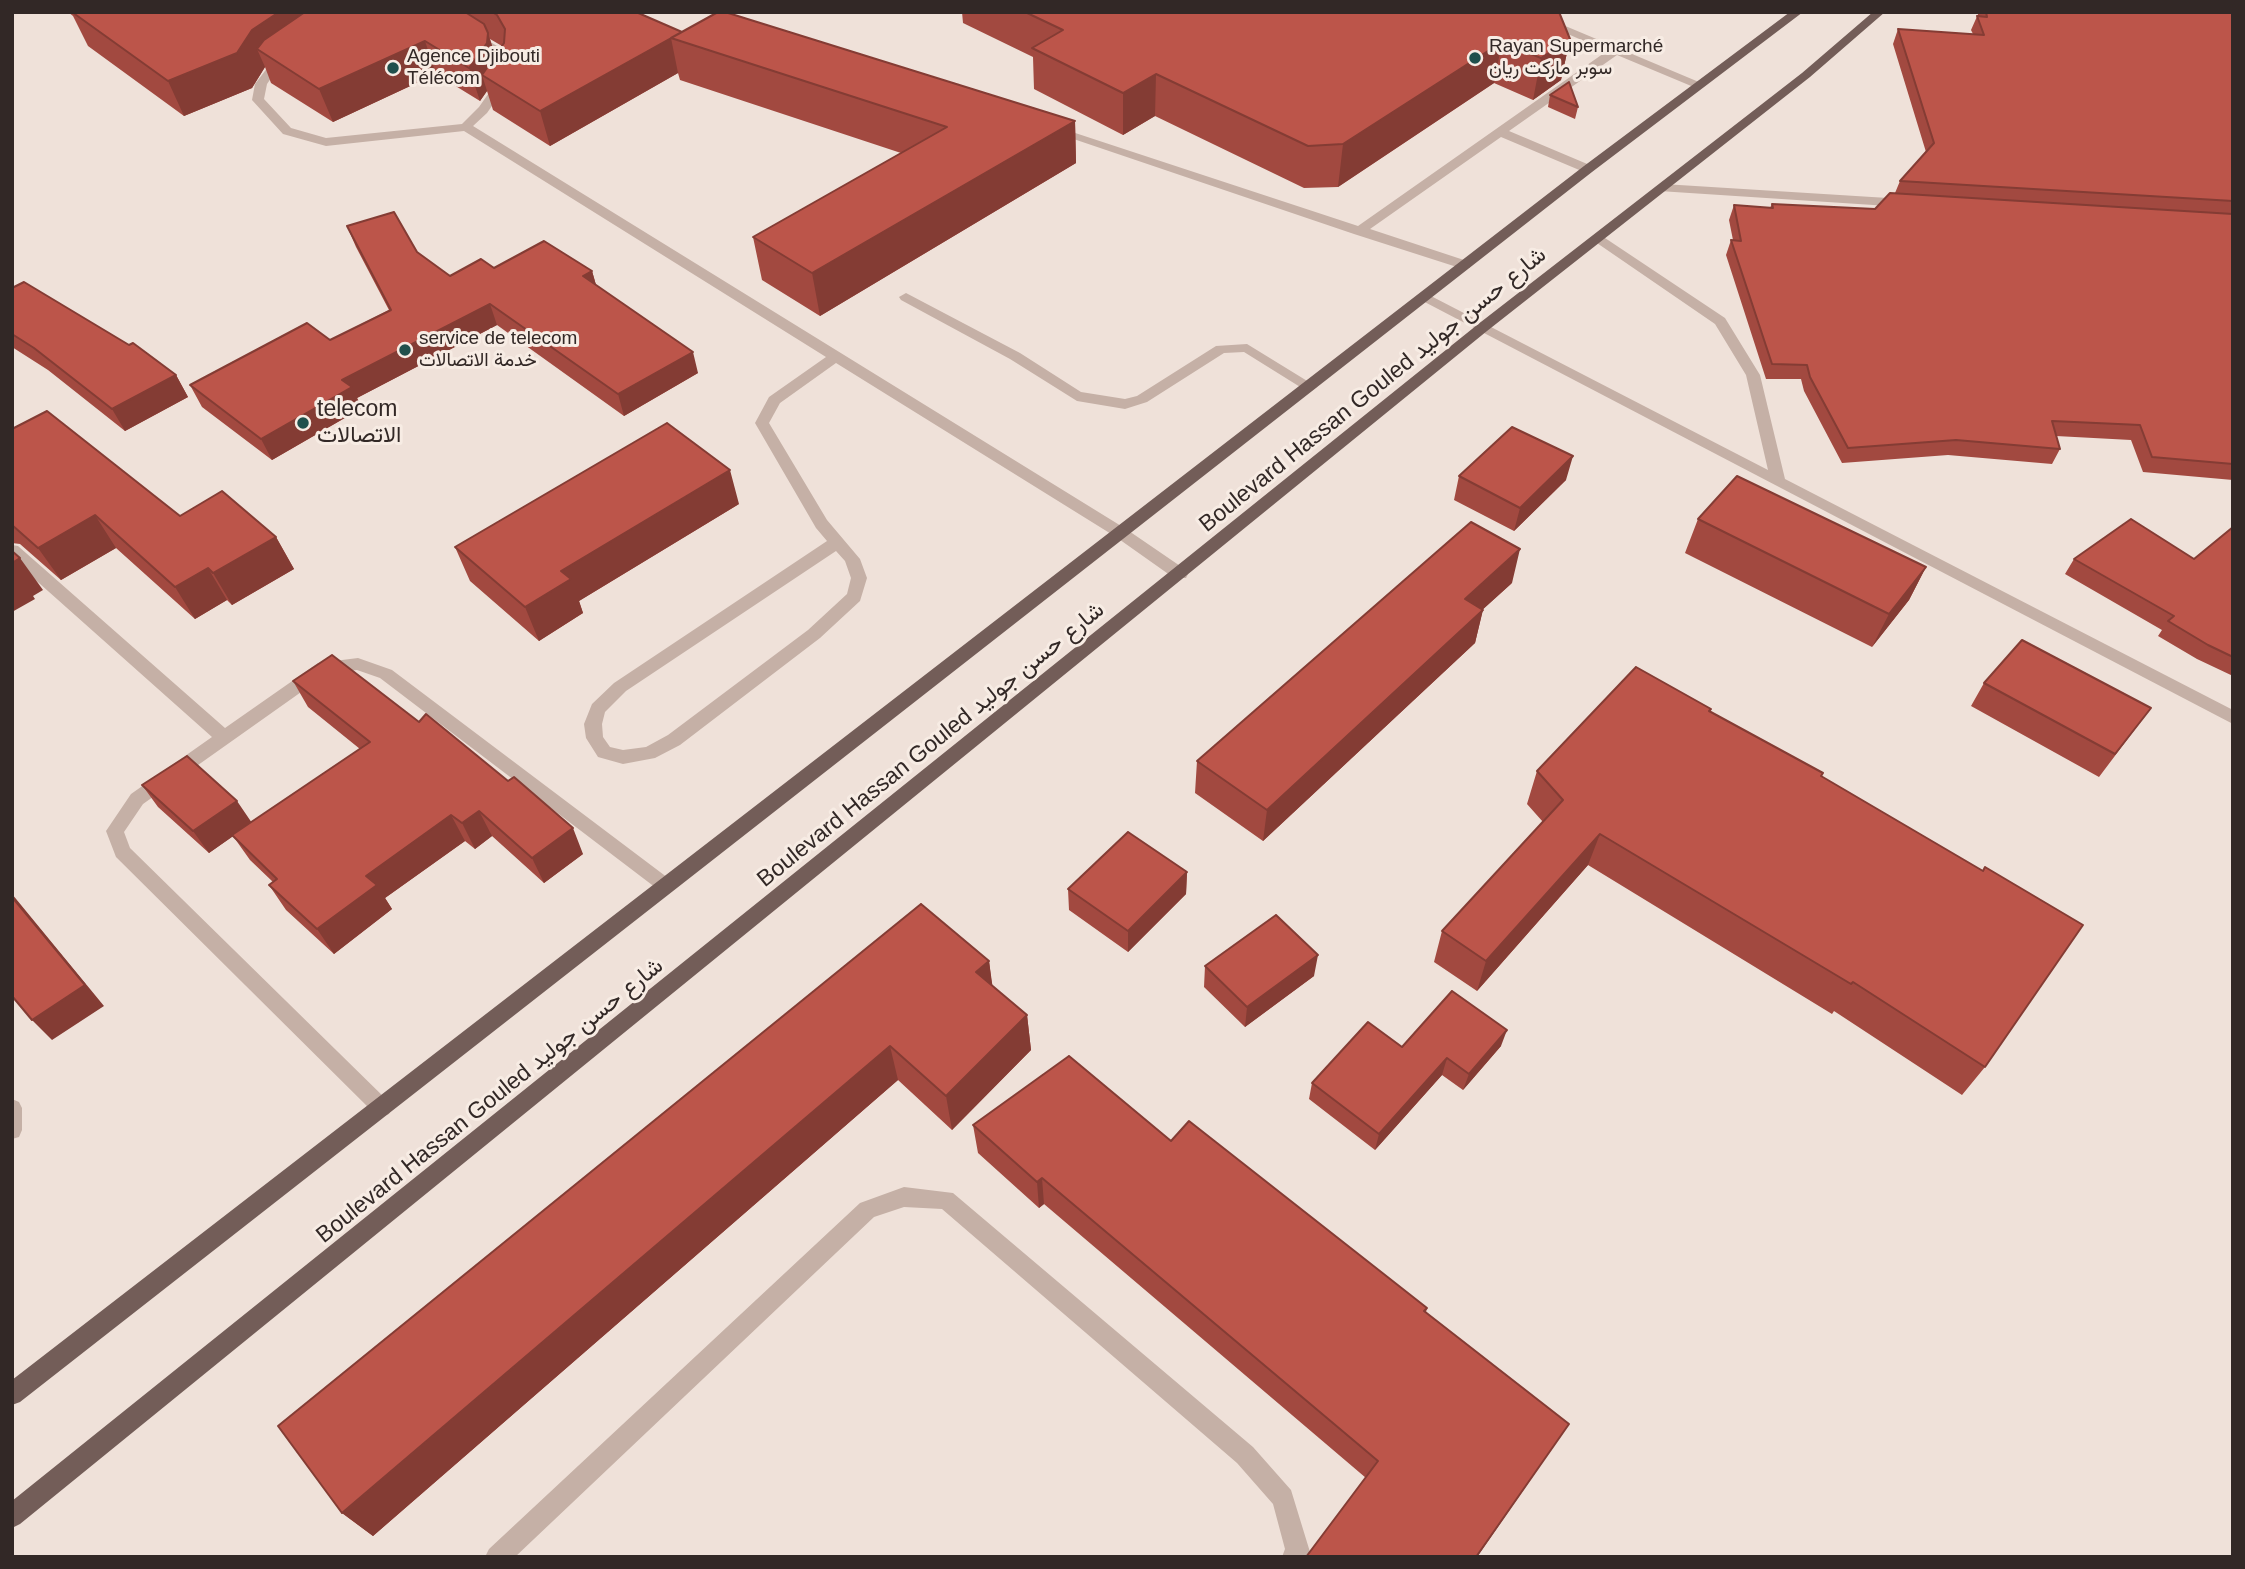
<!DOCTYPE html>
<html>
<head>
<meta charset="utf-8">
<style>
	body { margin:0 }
	#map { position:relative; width:2245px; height:1569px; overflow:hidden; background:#efe1d9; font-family:Arial,sans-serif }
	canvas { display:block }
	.frame { position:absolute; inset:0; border:14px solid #322826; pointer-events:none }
</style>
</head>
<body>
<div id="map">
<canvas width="2245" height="1569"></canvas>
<div class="frame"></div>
</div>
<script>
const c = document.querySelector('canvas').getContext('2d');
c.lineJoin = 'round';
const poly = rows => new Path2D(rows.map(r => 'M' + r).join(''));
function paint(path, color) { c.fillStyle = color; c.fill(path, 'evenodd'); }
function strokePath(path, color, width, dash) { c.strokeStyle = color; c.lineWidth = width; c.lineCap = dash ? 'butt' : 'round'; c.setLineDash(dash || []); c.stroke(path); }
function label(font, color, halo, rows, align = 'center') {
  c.font = font + ' Arial,Vazirmatn,sans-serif'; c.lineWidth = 6; c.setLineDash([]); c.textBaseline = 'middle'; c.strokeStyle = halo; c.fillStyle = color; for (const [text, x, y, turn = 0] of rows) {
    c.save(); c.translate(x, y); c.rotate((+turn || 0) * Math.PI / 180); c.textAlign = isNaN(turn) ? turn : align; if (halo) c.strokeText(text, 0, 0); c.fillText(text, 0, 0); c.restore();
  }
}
paint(poly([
	[1517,12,1532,12,1706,85,1696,88,1617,55,1509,131,1592,166,1592,172,1584,172,1501,137,1370,229,1470,262,1470,268,1460,268,1354,234,1047,130,1057,127,1358,226,1607,51,1517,12],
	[468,33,476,33,505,51,513,65,512,77,487,113,473,126,1126,529,1186,570,1188,574,1186,578,1174,578,1116,537,836,363,780,403,769,423,827,520,860,559,867,578,860,601,820,638,680,745,655,758,623,764,598,757,586,738,584,724,592,704,614,683,827,541,816,528,755,423,769,397,826,357,464,131,326,146,283,134,252,100,255,84,268,67,285,57,291,60,276,71,267,84,264,99,291,128,326,138,462,124,479,107,500,77,501,65,496,55,468,37,468,33],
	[836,551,845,561,851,578,847,594,808,630,668,735,646,747,623,750,610,747,603,737,602,724,605,712,626,691,836,551],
	[1663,184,1904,199,1910,203,1904,207,1659,191,1657,188,1663,184],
	[1599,234,1725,318,1760,375,1785,479,2233,710,2233,724,1417,298,1419,295,1429,295,1768,470,1746,375,1715,324,1594,241,1594,235,1599,234],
	[906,293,1020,353,1081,392,1125,399,1137,396,1216,346,1247,344,1317,387,1310,392,1305,390,1244,352,1224,353,1147,402,1125,409,1077,401,1010,359,901,300,899,297,906,293],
	[12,545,18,546,225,728,318,663,358,658,392,670,672,881,675,886,672,891,666,894,660,891,380,678,357,670,328,673,143,804,124,832,130,848,389,1102,392,1108,389,1114,382,1117,375,1114,116,857,106,831,131,794,212,737,12,559,12,545],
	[12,1099,19,1102,22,1108,22,1130,19,1137,12,1139,12,1099],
	[904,1187,953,1193,1253,1447,1291,1490,1310,1552,1308,1557,1282,1557,1285,1549,1273,1504,1237,1463,942,1209,904,1207,874,1217,515,1557,485,1557,489,1549,860,1203,904,1187]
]), '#c5b0a6');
paint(poly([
	[1790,12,1803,12,1592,172,20,1402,12,1405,12,1380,1584,166,1790,12],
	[1873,12,1885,12,1810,77,1487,331,20,1524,12,1528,12,1501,1477,325,1802,73,1873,12]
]), '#735d58');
paint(poly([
	[68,12,636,12,682,32,1075,121,1076,163,820,316,762,280,753,237,901,153,680,80,678,73,550,146,493,110,487,91,480,101,436,74,333,122,271,83,265,67,252,88,184,116,88,46,73,16],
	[490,39,502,46,495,55],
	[962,12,1559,12,1570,39,1561,80,1533,100,1494,83,1338,187,1304,188,1155,116,1123,135,1034,89,1033,57,963,23],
	[1979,12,2233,12,2233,480,2143,472,2131,440,2056,436,2060,449,2052,464,1948,455,1842,463,1804,391,1801,379,1766,379,1726,255,1731,240,1733,240,1729,220,1734,205,1770,208,1772,204,1875,209,1895,193,1900,181,1926,152,1893,44,1898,29,1973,34,1971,30],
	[1550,95,1578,107,1575,119,1548,107],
	[347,226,417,252,450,276,494,268,592,271,596,285,698,373,624,416,497,325,357,398,362,408,272,460,202,407,190,385,330,340,389,310,356,247],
	[12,288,176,375,188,397,125,431,48,370,12,347],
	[12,429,180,516,276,537,294,569,232,605,227,600,195,619,116,548,61,580,20,544,12,543],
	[1459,476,1566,480,1514,531,1454,500],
	[739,504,579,601,583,613,539,641,470,581,455,547],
	[1698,519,1926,567,1909,600,1872,647,1685,553],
	[2233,527,2233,676,2197,659,2158,636,2162,630,2065,574,2074,559,2194,559],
	[1512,583,1483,609,1475,643,1263,841,1195,793,1197,761],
	[293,681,583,854,544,883,492,836,475,849,465,841,385,898,392,909,334,954,286,910,269,885,273,882,250,860,233,836,209,853,158,807,142,785,251,822,360,749,308,707],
	[1984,683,2151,708,2099,777,1971,706],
	[1711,709,1710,712,1822,776,1985,1067,1962,1095,1834,1011,1832,1014,1588,865,1477,991,1434,962,1442,931,1543,822,1527,804,1537,771],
	[1187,872,1186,894,1128,952,1069,910,1068,889],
	[989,961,992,986,1027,1015,1031,1050,952,1130,898,1080,373,1536,342,1513],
	[1205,966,1314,976,1245,1027,1204,987],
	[1501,1046,1463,1090,1442,1075,1375,1150,1309,1099,1312,1083,1402,1047],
	[973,1125,1171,1141,1427,1308,1426,1312,1555,1445,1366,1478,1044,1204,1039,1208,978,1153]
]), '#a24940');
paint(poly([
	[279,12,378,12,257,49,265,67,252,88,184,116,168,81,252,30],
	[488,33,498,66,482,75,487,91,480,101,469,68],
	[671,38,678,73,550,146,540,111],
	[1570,39,1561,80,1533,100,1541,58],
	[425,41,436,74,333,122,319,89],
	[1502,42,1494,83,1338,187,1343,144],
	[1156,74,1155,116,1123,135,1123,93],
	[1075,121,1076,163,820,316,812,273],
	[592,271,598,292,583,276],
	[490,304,497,325,357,398,362,408,272,460,261,439,342,380],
	[693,352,698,373,624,416,618,394],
	[176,375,188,397,125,431,112,409],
	[1573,456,1566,480,1514,531,1520,508],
	[730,470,739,504,579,601,583,613,539,641,525,607,561,571],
	[95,515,116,548,61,580,38,548],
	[276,537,294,569,232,605,213,573],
	[1520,549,1512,583,1458,632,1465,599],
	[20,558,43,590,33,596,35,599,12,612,12,563],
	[1926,567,1909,600,1872,647,1889,614],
	[208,568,227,600,195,619,175,587],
	[1483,610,1475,643,1263,841,1267,810],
	[237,801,252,823,209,853,193,831],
	[479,811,492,836,475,849,462,823],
	[451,815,465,841,385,898,392,909,334,954,317,929,366,876],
	[573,828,583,854,544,883,532,858],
	[1600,834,1588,865,1477,991,1486,961],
	[1187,872,1186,894,1128,952,1128,931],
	[12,894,104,1006,52,1040,32,1020],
	[1318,955,1314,976,1245,1027,1247,1007],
	[989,961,994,997,976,972],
	[1027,1015,1031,1050,952,1130,946,1096],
	[1507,1030,1501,1046,1463,1090,1469,1074],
	[890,1046,898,1080,373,1536,342,1513],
	[1447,1058,1442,1075,1375,1150,1379,1134],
	[1042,1178,1044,1204,1039,1208,1037,1182],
	[1569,1424,1477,1557,1476,1557]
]), '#843c34');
const building = poly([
	[72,12,279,12,252,30,237,53,168,81,72,12],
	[305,12,465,12,484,24,488,33,487,43,469,68,425,41,319,89,257,49,264,40,305,12],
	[492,12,636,12,682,32,540,111,482,75,504,43,505,29,497,15,492,12],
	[718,12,725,12,1075,121,812,273,753,237,947,127,671,38,718,12],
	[1025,12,1559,12,1570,39,1541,58,1502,42,1343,144,1308,146,1156,74,1123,93,1032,48,1063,30,1025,12],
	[1986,12,2233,12,2233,201,1900,181,1934,143,1898,29,1984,35,1977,16,1987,17,1986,12],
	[1569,82,1578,107,1550,95,1569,82],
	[1890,193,2233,214,2233,464,2152,457,2140,425,2052,421,2060,449,1956,440,1848,448,1810,377,1807,365,1772,364,1731,240,1741,241,1734,205,1773,208,1772,204,1875,209,1890,193],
	[394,212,417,252,450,276,481,259,494,268,544,241,592,271,583,276,693,352,618,394,490,304,342,380,352,387,261,439,190,385,307,323,330,340,391,310,347,226,394,212],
	[24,282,129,345,133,343,176,375,112,409,34,348,12,334,12,288,24,282],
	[47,411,180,516,222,491,276,537,213,573,208,568,175,587,95,515,38,548,12,525,12,429,47,411],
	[667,423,730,470,561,571,571,579,525,607,455,547,667,423],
	[1512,427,1573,456,1520,508,1459,476,1512,427],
	[1737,476,1926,567,1889,614,1698,519,1737,476],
	[2131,519,2194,559,2233,527,2233,657,2208,645,2168,621,2174,616,2074,559,2131,519],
	[1471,522,1520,549,1465,599,1483,610,1267,810,1197,761,1471,522],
	[12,551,20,558,12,563,12,551],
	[2022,640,2151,708,2115,754,1984,683,2022,640],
	[332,655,419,722,426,714,508,781,514,777,573,828,532,858,479,811,462,823,451,815,366,876,377,885,317,929,269,885,277,879,232,835,370,742,293,681,332,655],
	[1636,667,1711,709,1709,711,1823,773,1821,776,1983,871,1985,867,2083,925,1985,1067,1853,982,1851,984,1600,834,1486,961,1442,931,1563,800,1537,771,1636,667],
	[187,756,237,801,193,831,142,785,187,756],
	[1128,832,1187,872,1128,931,1068,889,1128,832],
	[12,897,85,985,32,1020,12,996,12,897],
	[921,904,989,961,976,972,1027,1015,946,1096,890,1046,342,1513,278,1426,921,904],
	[1276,915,1318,955,1247,1007,1205,966,1276,915],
	[1452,991,1507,1030,1469,1074,1447,1058,1379,1134,1312,1083,1368,1022,1402,1047,1452,991],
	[1069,1056,1171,1141,1189,1121,1427,1308,1424,1311,1569,1424,1476,1557,1306,1557,1378,1461,1042,1178,1037,1182,973,1125,1069,1056]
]);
paint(building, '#bc554a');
strokePath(building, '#843c34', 2);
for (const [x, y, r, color] of [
	[1475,58,7,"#20504c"],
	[393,68,7,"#20504c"],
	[405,350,7,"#20504c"],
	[303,423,7,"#20504c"]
]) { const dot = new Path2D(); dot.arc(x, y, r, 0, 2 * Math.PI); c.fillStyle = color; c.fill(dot); strokePath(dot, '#f7ece4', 2.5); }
label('19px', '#322826', '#f7ece4', [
	["Rayan Supermarché",1489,47],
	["سوبر ماركت ريان",1489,69],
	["Agence Djibouti",407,57],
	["Télécom",407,79],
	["service de telecom",419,339],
	["خدمة الاتصالات",419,361]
], 'left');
label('23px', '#322826', '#f7ece4', [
	["Boulevard Hassan Gouled شارع حسن جوليد",1373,390,-39],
	["Boulevard Hassan Gouled شارع حسن جوليد",931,745,-39],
	["Boulevard Hassan Gouled شارع حسن جوليد",490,1101,-39]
]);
label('23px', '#322826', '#f7ece4', [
	["telecom",317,410],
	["الاتصالات",317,436]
], 'left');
</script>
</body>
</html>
